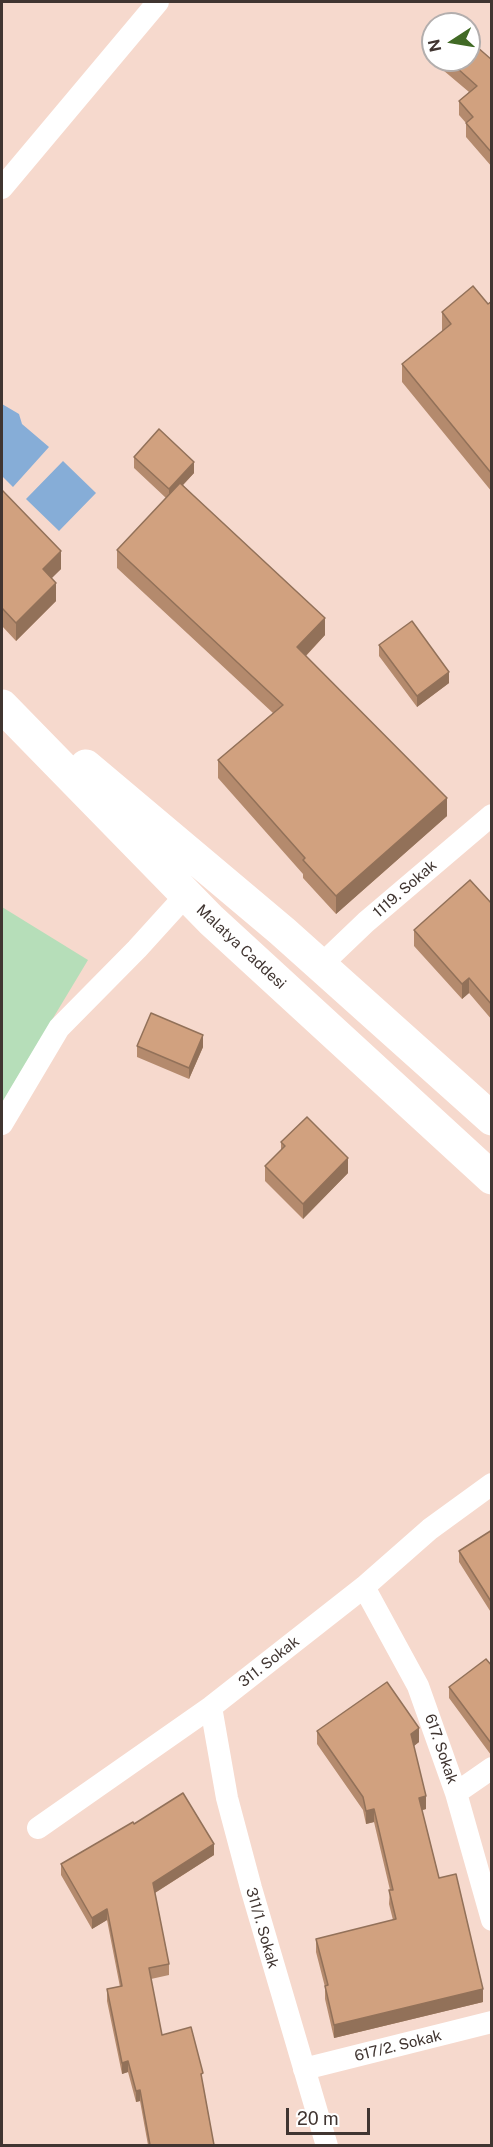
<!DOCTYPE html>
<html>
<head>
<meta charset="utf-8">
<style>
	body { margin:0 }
	#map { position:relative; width:493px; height:2147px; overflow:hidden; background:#f6d9cd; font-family:"Public Sans",sans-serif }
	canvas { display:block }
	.frame { position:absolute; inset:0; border:3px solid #403531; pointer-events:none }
	.north { position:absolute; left:421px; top:12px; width:60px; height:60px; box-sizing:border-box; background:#fff; border:2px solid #b3aead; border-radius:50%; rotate:258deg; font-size:16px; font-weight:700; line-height:24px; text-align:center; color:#403531 }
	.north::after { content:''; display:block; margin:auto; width:21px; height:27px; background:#416a25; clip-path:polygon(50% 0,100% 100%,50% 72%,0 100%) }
	.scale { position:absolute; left:286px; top:2108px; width:84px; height:27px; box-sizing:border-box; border:3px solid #403531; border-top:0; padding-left:8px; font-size:18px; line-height:21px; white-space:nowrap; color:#403531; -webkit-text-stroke:4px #fff; paint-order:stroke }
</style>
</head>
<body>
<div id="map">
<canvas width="493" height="2147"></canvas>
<div class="frame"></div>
<div class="north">N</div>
<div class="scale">20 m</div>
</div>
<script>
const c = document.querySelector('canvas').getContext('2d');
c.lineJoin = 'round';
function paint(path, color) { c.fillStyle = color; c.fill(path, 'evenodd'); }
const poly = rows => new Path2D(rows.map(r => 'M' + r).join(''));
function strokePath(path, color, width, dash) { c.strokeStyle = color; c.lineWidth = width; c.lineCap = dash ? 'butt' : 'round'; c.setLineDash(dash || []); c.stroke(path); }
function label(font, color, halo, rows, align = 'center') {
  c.font = font + ' "Public Sans",sans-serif'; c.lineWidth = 4.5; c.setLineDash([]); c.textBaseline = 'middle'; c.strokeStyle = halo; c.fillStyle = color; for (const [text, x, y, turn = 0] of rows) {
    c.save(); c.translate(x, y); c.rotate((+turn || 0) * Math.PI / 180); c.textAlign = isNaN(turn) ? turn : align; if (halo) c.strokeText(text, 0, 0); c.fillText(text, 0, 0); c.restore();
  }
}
paint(poly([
	[2,907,88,960,2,1103]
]), '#b6deb9');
paint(poly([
	[2,404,19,414,22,424,49,447,13,487,2,476],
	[63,461,96,493,59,531,26,499]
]), '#86add7');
strokePath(poly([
	[2,188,158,2],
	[321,965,366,922,492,815],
	[2,1124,59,1028,137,949,186,895],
	[364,1587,418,1686,456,1793,492,1920],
	[211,1707,227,1798,251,1888,327,2146],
	[456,1793,492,1768],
	[38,1828,211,1707,364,1587,430,1529,492,1484],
	[304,2069,492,2022]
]), '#fff', 22);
strokePath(poly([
	[2,706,211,920,492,1178],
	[86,766,282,931,492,1119]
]), '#fff', 33);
paint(poly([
	[437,60,492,60,492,167,466,137,466,123,459,115,459,101,469,92,437,65],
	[492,301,492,492,402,382,402,364,442,331,442,312,488,304],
	[134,457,194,473,183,485,325,635,306,656,447,816,336,914,303,878,303,874,218,778,218,760,273,713,117,568,117,550,166,498,134,468],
	[2,490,61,569,51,578,56,601,16,641,2,626],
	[379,645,449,683,417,707,379,656],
	[492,904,492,1020,469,993,462,999,414,946,414,930],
	[137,1046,203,1047,189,1079,137,1057],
	[281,1142,348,1173,303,1219,265,1181,265,1166,281,1150],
	[492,1530,492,1614,459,1562,459,1551],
	[492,1666,492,1754,491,1755,449,1698,449,1687],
	[317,1731,419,1742,414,1746,426,1809,422,1810,439,1878,483,2002,334,2038,325,1999,325,1987,316,1952,316,1939,393,1920,389,1904,390,1890,374,1822,366,1824,363,1810,317,1744],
	[134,1824,214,1855,155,1893,169,1964,169,1975,151,1979,162,2035,203,2084,214,2145,148,2145,140,2101,136,2102,128,2072,122,2074,107,2001,107,1989,120,1987,107,1920,92,1929,61,1875,61,1864]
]), '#b48a6d');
paint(poly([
	[194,462,194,473,169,500,169,489],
	[61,551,61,569,43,587,43,569],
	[56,583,56,601,16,641,16,623],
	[325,618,325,635,297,665,297,647],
	[449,672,449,683,417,707,417,696],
	[447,798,447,816,336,914,336,896],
	[469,978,469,993,462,999,462,984],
	[203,1035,203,1047,189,1079,189,1068],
	[348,1158,348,1173,303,1219,303,1204],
	[419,1728,419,1742,411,1748,411,1734],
	[426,1796,426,1809,419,1811,419,1798],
	[374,1809,374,1822,366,1824,366,1811],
	[214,1844,214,1855,153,1894,153,1883],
	[107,1909,107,1920,92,1929,92,1918],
	[483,1989,483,2002,334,2038,334,2025],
	[128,2061,128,2072,122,2074,122,2063],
	[140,2090,140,2101,136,2102,136,2091]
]), '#927159');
const building = poly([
	[469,40,492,60,492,153,466,123,473,117,459,101,477,86,448,60,469,60,469,40],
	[473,286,488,304,492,301,492,474,402,364,451,324,442,312,473,286],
	[159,429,194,462,169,489,134,457,159,429],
	[180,483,325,618,297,647,447,798,336,896,303,860,305,858,218,760,283,705,117,550,180,483],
	[2,490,61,551,43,569,56,583,16,623,2,608,2,490],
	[412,621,449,672,417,696,379,645,412,621],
	[470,880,492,904,492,1005,469,978,462,984,414,930,470,880],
	[151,1013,203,1035,189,1068,137,1046,151,1013],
	[307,1117,348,1158,303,1204,265,1166,285,1146,281,1142,307,1117],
	[492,1530,492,1603,459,1551,492,1530],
	[486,1659,492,1666,492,1743,491,1743,449,1687,486,1659],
	[387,1682,419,1728,411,1734,426,1796,419,1798,439,1878,456,1874,483,1989,334,2025,325,1986,328,1985,316,1939,396,1919,389,1890,393,1890,374,1809,366,1811,363,1797,317,1731,387,1682],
	[183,1793,214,1844,153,1883,169,1964,149,1968,162,2035,191,2027,203,2073,201,2074,214,2145,150,2145,140,2090,136,2091,128,2061,122,2063,107,1989,122,1986,107,1909,92,1918,61,1864,133,1822,134,1824,183,1793]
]);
paint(building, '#d1a17f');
strokePath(building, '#927159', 1.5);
label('15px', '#403531', '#fff', [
	["1119. Sokak",405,889,-41],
	["Malatya Caddesi",241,947,43],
	["311. Sokak",269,1662,-38],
	["617. Sokak",441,1749,71],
	["311/1. Sokak",262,1928,74],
	["617/2. Sokak",398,2046,-14]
]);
</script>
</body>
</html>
